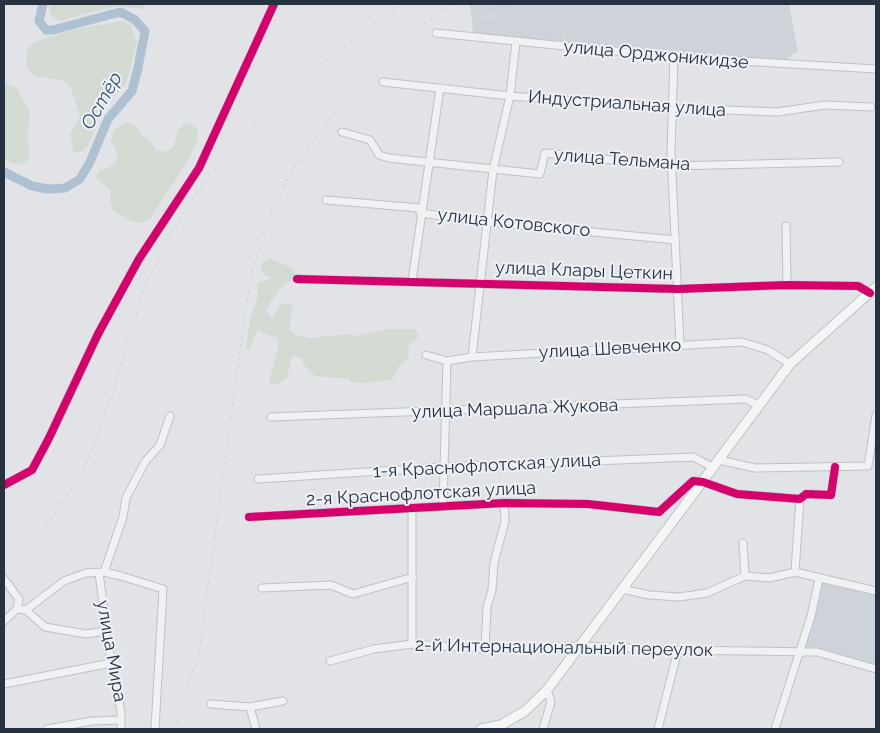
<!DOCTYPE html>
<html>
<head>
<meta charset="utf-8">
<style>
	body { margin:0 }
	#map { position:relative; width:880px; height:733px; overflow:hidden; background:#e1e3e6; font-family:Raleway,sans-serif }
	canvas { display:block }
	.frame { position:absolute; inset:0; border:5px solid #273140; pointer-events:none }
</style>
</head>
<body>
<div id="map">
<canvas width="880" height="733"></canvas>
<div class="frame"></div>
</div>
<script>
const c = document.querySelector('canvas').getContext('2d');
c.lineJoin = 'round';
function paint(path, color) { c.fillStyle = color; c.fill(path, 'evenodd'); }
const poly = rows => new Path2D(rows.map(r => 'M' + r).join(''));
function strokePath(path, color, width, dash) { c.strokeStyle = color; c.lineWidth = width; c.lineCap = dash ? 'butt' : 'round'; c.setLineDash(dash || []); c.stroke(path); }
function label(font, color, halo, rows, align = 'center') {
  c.font = font + ' Raleway,sans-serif'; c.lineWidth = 4; c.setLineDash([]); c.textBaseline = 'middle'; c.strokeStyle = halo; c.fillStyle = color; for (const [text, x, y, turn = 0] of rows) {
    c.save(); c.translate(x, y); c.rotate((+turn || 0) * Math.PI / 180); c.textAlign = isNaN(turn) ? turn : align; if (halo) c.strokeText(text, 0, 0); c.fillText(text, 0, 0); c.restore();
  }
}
paint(poly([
	[468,4,789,4,798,51,783,62,473,34,471,9],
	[822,583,876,595,876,665,818,648,805,647]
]), '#ced3d9');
paint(poly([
	[49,4,143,4,144,9,116,6,59,21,51,15],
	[122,21,131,24,137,43,127,80,123,89,108,100,103,108,89,144,83,151,74,153,70,134,80,116,71,88,64,81,35,76,28,69,26,59,28,49,34,42,72,30],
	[6,84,16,87,30,113,27,136,30,156,25,163,14,164,4,159,4,87],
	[128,122,136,127,142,136,150,140,155,149,164,152,173,148,178,129,189,123,198,129,197,140,189,159,150,219,141,223,131,221,113,210,110,201,111,191,96,178,100,170,110,167,117,160,117,151,111,143,113,133,119,126],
	[270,259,288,266,295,272,295,278,280,288,265,311,272,318,280,304,293,305,289,331,297,335,310,338,348,334,358,336,386,329,415,329,418,334,417,339,409,344,408,359,398,367,392,380,363,383,352,382,349,379,315,376,304,365,301,358,292,356,287,378,275,385,269,382,279,343,278,338,263,333,258,329,250,348,246,349,250,319,258,296,257,284,272,278,263,274,261,268,263,262]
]), '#d2dad1');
strokePath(poly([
	[4,172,32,186,48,189,65,188,80,179,90,162,108,119,132,91,138,68,145,31,134,19,120,12,53,30,46,30,39,21,43,4]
]), '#aec1d2', 9);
const minor = poly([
	[436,33,674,57,876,69],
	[674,57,671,152,680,345],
	[383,82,510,96,674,108,777,112,825,105,871,107],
	[342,132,370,140,379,155,389,158,540,174,545,153,672,166,839,162],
	[326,200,419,208,420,213,488,222,676,240],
	[786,226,787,285],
	[297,279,678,289,787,285,858,286,870,293],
	[412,281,440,88],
	[426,355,447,361,472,357,742,342,768,350,790,364],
	[472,357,493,170,510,96,516,42],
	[271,417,746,399,758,405],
	[719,460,755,468,868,466,876,415],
	[258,479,443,467,693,457,714,468],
	[4,485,32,470,49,438,98,334,139,259,199,168,274,4],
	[443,506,447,361],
	[249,517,504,503,588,504,659,512,693,481,703,482,737,494,800,499,806,494,831,495,835,467],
	[743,543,745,576],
	[104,572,123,517,126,498,145,462,160,445,170,416],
	[795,572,800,499],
	[99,573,111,663,121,712,121,729],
	[4,579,19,599,17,609,4,621],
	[262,588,331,585,353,594,413,577],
	[622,589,649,595,679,597,707,593,745,576,769,578,795,572,876,591],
	[17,609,26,610,64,581,86,573,104,572,121,576,163,589,155,729],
	[26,610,45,627,86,634,106,631],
	[412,644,412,508],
	[485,649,487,607,492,590,494,563,505,521,504,503],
	[330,661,374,649,412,644,485,649,581,646,678,650,817,652,876,669],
	[4,684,111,663],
	[211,704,250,707,283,701],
	[250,707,256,729],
	[47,729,92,721,120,720],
	[543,729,551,702,547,690],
	[658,729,678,650],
	[775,729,811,616,819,579]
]);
const major = poly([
	[481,729,501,725,525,711,547,690,790,364,876,287]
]);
strokePath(minor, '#bfc1c4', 9);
strokePath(major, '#bdc0c4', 11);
strokePath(minor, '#f0f1f3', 7);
strokePath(major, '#f5f5f6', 9);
strokePath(poly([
	[488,9,524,4],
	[485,23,540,20,556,15,572,4],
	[567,40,569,24,576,4],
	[4,580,42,534,84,470,113,391,145,285,171,233,206,179,251,127,285,95,322,63,383,17,405,4],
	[174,729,199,654,246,307,253,269,264,234,277,199,295,166,345,98,416,30,450,4]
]), '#cacbce', 1, [2.5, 5]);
strokePath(poly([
	[297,279,678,289,787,285,858,286,870,293],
	[4,485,32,470,49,438,98,334,139,259,199,168,274,4],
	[249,517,504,503,588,504,659,512,693,481,703,482,737,494,800,499,806,494,831,495,835,467]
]), '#d6006c', 8);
label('18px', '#273140', '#eef2f6', [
	["улица Орджоникидзе",656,55,5],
	["Индустриальная улица",627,104,4],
	["улица Тельмана",622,160,4],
	["улица Котовского",514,223,6],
	["улица Клары Цеткин",584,271,2],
	["улица Шевченко",610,349,-3],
	["улица Маршала Жукова",515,409,-2],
	["1-я Краснофлотская улица",487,466,-3],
	["2-я Краснофлотская улица",421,494,-3],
	["2-й Интернациональный переулок",564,648,1],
	["улица Мира",111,651,80]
]);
label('italic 19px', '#305275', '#eef2f6', [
	["Остёр",102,101,-60]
]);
</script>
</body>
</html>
